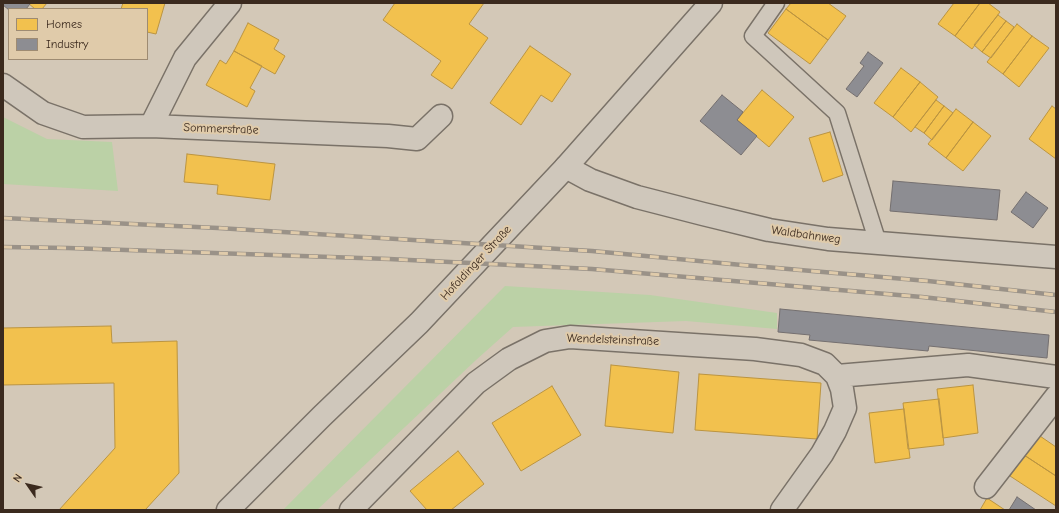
<!DOCTYPE html>
<html>
<head>
<meta charset="utf-8">
<style>
	body { margin:0 }
	#map { position:relative; width:1059px; height:513px; overflow:hidden; background:#d3c8b7; font-family:"Comic Neue",sans-serif }
	canvas { display:block }
	.frame { position:absolute; inset:0; border:4px solid #3b2a1e; pointer-events:none }
	.legend { position:absolute; left:8px; top:8px; width:140px; height:52px; box-sizing:border-box; background:#e0cbaa; border:1px solid #9e8b72; margin:0; padding:5px 7px; list-style:none; font-size:12px; color:#3b2a1e }
	.legend li { display:flex; align-items:center; gap:8px; height:20px }
	.legend b { width:20px; border:1px solid #9e8b72 }
	.north { position:absolute; left:8px; top:465px; width:40px; height:40px; -webkit-text-stroke:3px #e0cbaa; paint-order:stroke; rotate:304deg; font-size:11px; font-weight:700; line-height:16px; text-align:center; color:#3b2a1e }
	.north::after { content:''; display:block; margin:auto; width:14px; height:18px; background:#3b2a1e; clip-path:polygon(50% 0,100% 100%,50% 72%,0 100%) }
</style>
</head>
<body>
<div id="map">
<canvas width="1059" height="513"></canvas>
<div class="frame"></div>
<ul class="legend">
<li><b style="height:11px;background:#f2c14e"></b>Homes</li>
<li><b style="height:11px;background:#8d8d92"></b>Industry</li>
</ul>
<div class="north">N</div>
</div>
<script>
const c = document.querySelector('canvas').getContext('2d');
c.lineJoin = 'round';
function paint(path, color) { c.fillStyle = color; c.fill(path, 'evenodd'); }
const poly = rows => new Path2D(rows.map(r => 'M' + r).join(''));
function strokePath(path, color, width, dash) { c.strokeStyle = color; c.lineWidth = width; c.lineCap = dash ? 'butt' : 'round'; c.setLineDash(dash || []); c.stroke(path); }
function label(font, color, halo, rows, align = 'center') {
  c.font = font + ' "Comic Neue",sans-serif'; c.lineWidth = 4; c.setLineDash([]); c.textBaseline = 'middle'; c.strokeStyle = halo; c.fillStyle = color; for (const [text, x, y, turn = 0] of rows) {
    c.save(); c.translate(x, y); c.rotate((+turn || 0) * Math.PI / 180); c.textAlign = isNaN(turn) ? turn : align; if (halo) c.strokeText(text, 0, 0); c.fillText(text, 0, 0); c.restore();
  }
}
paint(poly([
	[3,117,47,139,112,142,118,191,3,184],
	[505,286,650,295,777,313,777,329,686,321,513,327,476,360,317,510,283,510]
]), '#bbd1a6');
const homes = poly([
	[28,3,47,3,42,9,35,9,28,3],
	[123,3,165,3,156,34,147,32,147,9,121,9,123,3],
	[395,3,484,3,469,24,488,38,452,89,431,75,441,61,383,20,395,3],
	[791,3,828,3,846,16,828,40,786,9,791,3],
	[954,3,980,3,955,36,938,24,954,3],
	[980,3,988,3,1000,12,972,49,955,36,980,3],
	[786,9,828,40,810,64,768,33,786,9],
	[998,15,1006,21,982,52,974,45,998,15],
	[1006,21,1014,27,991,58,982,52,1006,21],
	[248,23,279,40,274,49,285,56,275,74,234,51,248,23],
	[1017,24,1032,36,1003,74,987,62,1017,24],
	[1032,36,1049,48,1019,87,1003,74,1032,36],
	[530,46,571,74,552,102,541,95,521,125,490,103,530,46],
	[234,51,262,66,250,88,255,91,247,107,206,85,220,60,226,64,234,51],
	[901,68,920,82,893,117,874,103,901,68],
	[920,82,938,97,911,132,893,117,920,82],
	[762,90,794,117,769,147,737,120,762,90],
	[936,100,944,106,924,133,915,127,936,100],
	[944,106,953,113,932,140,924,133,944,106],
	[1052,106,1056,109,1056,159,1029,139,1052,106],
	[956,109,973,122,946,158,928,144,956,109],
	[973,122,991,136,963,171,946,158,973,122],
	[830,132,843,175,823,182,809,138,830,132],
	[187,154,275,164,270,200,217,194,218,185,184,182,187,154],
	[111,326,112,343,177,341,179,473,145,510,59,510,115,448,114,383,3,385,3,328,111,326],
	[611,365,679,372,673,433,605,426,611,365],
	[699,374,821,383,817,439,695,430,699,374],
	[973,385,978,433,943,438,937,389,973,385],
	[552,386,581,435,521,471,492,423,552,386],
	[939,399,944,445,908,449,903,403,939,399],
	[904,409,910,458,875,463,869,413,904,409],
	[1037,434,1056,447,1056,476,1024,455,1037,434],
	[458,451,484,484,451,510,427,510,410,491,458,451],
	[1024,455,1056,476,1056,506,1010,476,1024,455],
	[987,498,1005,510,980,510,987,498]
]);
paint(homes, '#f2c14e');
strokePath(homes, '#bb9440', 1);
const industry = poly([
	[3,3,28,3,30,4,26,9,9,9,9,10,3,5,3,3],
	[868,52,883,63,857,97,846,89,864,66,860,63,868,52],
	[722,95,743,112,737,120,757,136,741,155,700,121,722,95],
	[893,181,1000,190,997,220,890,211,893,181],
	[1026,192,1048,208,1033,228,1011,212,1026,192],
	[780,309,1049,335,1047,358,929,346,928,351,809,340,810,335,778,332,780,309],
	[1017,497,1036,510,1009,510,1017,497]
]);
paint(industry, '#8d8d92');
strokePath(industry, '#746f6f', 1);
const lane = poly([
	[776,3,753,36,837,113,878,243]
]);
const street = poly([
	[3,85,43,113,83,127,151,126,388,136,417,139,441,116],
	[151,126,185,58,230,3],
	[566,167,590,180,637,197,703,214,769,230,828,239,1056,257],
	[837,376,968,365,1056,377],
	[986,487,1056,397],
	[351,510,476,383,509,359,545,341,570,337,755,349,801,355,825,364,837,376,842,389,845,408,835,431,822,454,782,510]
]);
const secondary = poly([
	[228,510,322,416,419,323,566,167,711,3]
]);
strokePath(lane, '#7a7268', 19);
strokePath(street, '#7a7268', 25);
strokePath(secondary, '#7a7268', 25);
strokePath(lane, '#cfc7bb', 16);
strokePath(street, '#cfc7bb', 22);
strokePath(secondary, '#cfc7bb', 22);
const rail = poly([
	[3,218,218,228,592,251,742,265,928,281,1056,295],
	[3,247,68,248,389,259,592,269,922,297,1056,312]
]);
strokePath(rail, '#9a9288', 4.5);
strokePath(rail, '#e0cbaa', 3, [9]);
label('12px', '#3b2a1e', '#e0cbaa', [
	["Sommerstraße",221,129,2],
	["Waldbahnweg",806,235,8],
	["Hofoldinger Straße",476,263,-47],
	["Wendelsteinstraße",613,340,2]
]);
</script>
</body>
</html>
